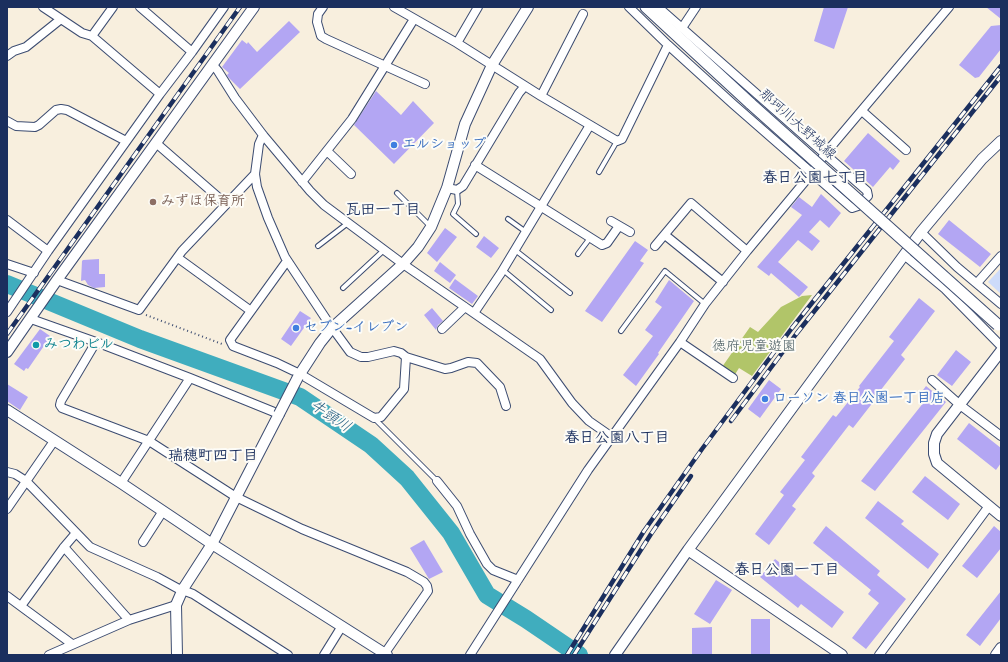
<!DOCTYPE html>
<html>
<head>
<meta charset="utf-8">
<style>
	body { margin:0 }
	#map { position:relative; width:1008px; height:662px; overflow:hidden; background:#f8efde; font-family:Mynerve,sans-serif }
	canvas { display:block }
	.frame { position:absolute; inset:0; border:8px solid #1b2f5e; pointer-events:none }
</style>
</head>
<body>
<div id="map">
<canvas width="1008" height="662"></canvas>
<div class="frame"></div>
</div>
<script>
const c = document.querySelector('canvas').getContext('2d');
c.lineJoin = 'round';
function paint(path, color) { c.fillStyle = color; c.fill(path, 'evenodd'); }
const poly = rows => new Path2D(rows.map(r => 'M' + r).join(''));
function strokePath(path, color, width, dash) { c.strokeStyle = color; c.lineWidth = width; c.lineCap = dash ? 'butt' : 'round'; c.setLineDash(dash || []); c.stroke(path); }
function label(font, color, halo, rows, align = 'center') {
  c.font = font + ' Mynerve,"Klee One",sans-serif'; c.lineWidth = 4; c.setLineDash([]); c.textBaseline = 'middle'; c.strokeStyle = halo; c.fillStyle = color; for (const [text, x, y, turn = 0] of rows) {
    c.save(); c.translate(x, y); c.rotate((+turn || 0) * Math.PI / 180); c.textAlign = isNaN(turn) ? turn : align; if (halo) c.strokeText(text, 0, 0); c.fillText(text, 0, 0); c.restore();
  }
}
paint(poly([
	[1001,268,1001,294,988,282]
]), '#cddbfa');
paint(poly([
	[812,295,752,376,739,368,734,376,722,367,750,327,758,332,781,307,802,296]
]), '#b1c569');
strokePath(poly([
	[7,284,140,339,300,397,371,445,407,478,451,533,487,595,526,619,579,655]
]), '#40adbe', 18);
paint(poly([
	[824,7,848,7,834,49,814,41],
	[986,7,1001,7,1001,19],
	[289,21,300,32,240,89,228,77,227,75,229,73,222,67,242,40,247,44,248,42,257,52],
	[1001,25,1001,49,979,77,975,78,959,65,991,26],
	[376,91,401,115,413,101,434,123,394,164,354,125],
	[868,133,900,161,893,170,890,167,873,187,844,161],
	[821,194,841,213,829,228,820,220,809,232,820,241,812,251,798,240,778,262,808,287,799,297,771,273,769,276,757,267,802,215,791,207,799,197,812,207],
	[949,220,991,254,980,267,938,234],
	[445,228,457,237,437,262,427,253],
	[484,236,499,248,491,258,476,247],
	[635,241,648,250,640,261,644,263,602,322,585,311],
	[99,259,99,274,105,274,105,287,94,288,88,285,85,280,81,281,82,261,83,260],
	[440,262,456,275,450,283,434,271],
	[455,279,478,296,472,304,449,288],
	[669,280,694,301,658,353,659,354,636,386,623,375,653,336,645,330,662,307,655,302],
	[919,298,935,311,901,355,905,359,873,400,874,401,853,428,849,425,812,473,815,476,792,506,796,509,769,545,755,534,784,495,780,492,805,460,801,457,833,415,836,417,860,387,859,386,894,341,889,337],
	[432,308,443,321,438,325,436,330,424,315],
	[300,311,311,318,291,346,281,339],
	[40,329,50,336,47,339,48,340,28,369,26,368,24,371,14,364],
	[956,350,971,362,952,386,937,375],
	[769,380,781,389,760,418,748,409],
	[7,384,28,397,20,410,7,401],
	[926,386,946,402,875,491,861,481,924,402,918,397],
	[969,423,1001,448,1001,463,996,470,957,439],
	[925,476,960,504,948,520,912,492],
	[878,501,904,521,901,524,939,554,928,569,865,518],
	[826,526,880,571,877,575,906,599,866,649,852,638,879,603,868,594,871,590,813,543],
	[994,526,1001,532,1001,548,977,578,962,566],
	[424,540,443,572,429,579,410,548],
	[775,559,844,612,832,628,801,604,798,608,760,577],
	[716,580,732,590,710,624,694,614],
	[1001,591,1001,618,980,646,966,635],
	[751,619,770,619,770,655,751,655],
	[712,627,712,655,692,655,692,628]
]), '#b3a6f3');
const service = poly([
	[599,172,617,141],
	[457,190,458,204,453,214,476,234],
	[397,193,431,227],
	[508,219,526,232],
	[318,246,348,223],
	[515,250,570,293],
	[578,254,590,238],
	[503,270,551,310],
	[343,288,384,250],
	[621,331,665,271,705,304],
	[375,419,437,481]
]);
const minor = poly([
	[43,7,82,33,92,36,160,94],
	[140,7,192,52],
	[323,7,318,14,317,22,321,36,326,39,425,84],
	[394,7,457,43,541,96,617,141,622,139,668,45],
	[629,7,668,45,733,104,852,208,858,206,868,196,867,191,658,7],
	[682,28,696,7],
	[92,36,113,7],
	[457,43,478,7],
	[7,56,14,51,26,47,61,19],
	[213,65,218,71,235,98,263,135,310,191,324,205,403,264,540,359,572,403,589,421,612,437],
	[541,96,583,14],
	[862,111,906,150],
	[7,121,16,126,35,127,39,125,56,110,61,109,67,110,126,141],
	[263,135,259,144,255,174,257,187,268,218,285,257,328,322,350,352,361,357,368,357,394,351,401,353,406,357,445,369,451,368,468,362,477,363,500,387,506,406],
	[156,143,226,204],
	[327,151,351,174],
	[475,165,602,245,607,243,619,226],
	[302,182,352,119,414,19],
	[447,188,457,190,463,186,519,93,525,86],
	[7,220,48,251],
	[611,221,630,232],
	[921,232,957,267,1001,304],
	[665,235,723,282],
	[655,246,691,203,747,251],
	[904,255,945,289,1001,346],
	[178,258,251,311],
	[287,261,230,340,233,346,277,363,300,374,374,418,381,417,404,389,406,357],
	[7,264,34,273],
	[57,280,139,310,182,251,255,174],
	[977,283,1001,256],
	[7,312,48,251,160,94,192,52,224,7],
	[474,313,501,273,590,125],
	[31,319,96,342,190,378,279,414],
	[442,329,465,307],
	[96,342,61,401,60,405,62,408,149,441,236,497,302,529,407,572,424,582,427,586,428,591,385,653],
	[680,342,733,378],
	[932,380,960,405,1001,436],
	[7,472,15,474,26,481,90,547,157,577,177,588,193,594,288,655],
	[437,481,457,506,470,534,487,564,493,570,518,580],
	[121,483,190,378],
	[7,509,54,441],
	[143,542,163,511],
	[64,547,129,620],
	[7,596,72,644],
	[21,606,64,547,76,533],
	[49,655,129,620,176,605],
	[324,655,342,626],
	[470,655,588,470,680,342,705,304,747,251,812,173,824,155,949,7],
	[879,655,989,506]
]);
const tertiary = poly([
	[1001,351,937,434,934,443,934,454,937,463,1001,516],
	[7,352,57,280,254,7],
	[298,377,320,343,332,328,403,264,418,247,431,227,447,188,465,124,492,65,528,7],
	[7,410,121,483,212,544,387,655],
	[688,550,842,655],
	[177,655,176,605,183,589,212,544,279,414],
	[615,655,688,550,921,232,982,159,1001,141],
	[996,655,1001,648]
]);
const secondary = poly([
	[646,7,751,104]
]);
strokePath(service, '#3c4c71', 6);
strokePath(minor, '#3c4c71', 10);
strokePath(tertiary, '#3c4c71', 12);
strokePath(secondary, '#3c4c71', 13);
strokePath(poly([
	[146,315,222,344]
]), '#3c4c71', 2, [1, 3]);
strokePath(service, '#fff', 4);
strokePath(minor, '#fff', 8);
strokePath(tertiary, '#fff', 10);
strokePath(secondary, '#fff', 11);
const rail = poly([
	[7,334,240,7],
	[731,421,797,333,1001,76],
	[567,655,644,531,702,449,792,328,1001,66],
	[574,655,651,534,691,476]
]);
strokePath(rail, '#1b2f5e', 4.5);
strokePath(rail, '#fdfcf7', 3, [9]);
const tertiaryBridge = poly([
	[279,414,298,377]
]);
const secondaryBridge = poly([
	[751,104,998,325]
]);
strokePath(tertiaryBridge, '#3c4c71', 12, []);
strokePath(secondaryBridge, '#3c4c71', 13, []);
strokePath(tertiaryBridge, '#fff', 10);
strokePath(secondaryBridge, '#fff', 11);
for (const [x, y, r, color] of [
	[394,145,4,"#3f7fe0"],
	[153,202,4,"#8d6e63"],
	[296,328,4,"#3f7fe0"],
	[36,345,4,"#0f9aa8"],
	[765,399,4,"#3f7fe0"]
]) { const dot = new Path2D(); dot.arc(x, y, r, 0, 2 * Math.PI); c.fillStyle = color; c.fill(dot); strokePath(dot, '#fdfcf7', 1.5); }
label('14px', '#1b2f5e', '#fdfcf7', [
	["那珂川大野城線",797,125,42]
]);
label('bold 14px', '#366cbe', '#fdfcf7', [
	["エルショップ",402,145],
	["セブン-イレブン",304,328],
	["ローソン 春日公園一丁目店",773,399]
], 'left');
label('bold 14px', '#785e54', '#fdfcf7', [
	["みずほ保育所",161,202]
], 'left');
label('bold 14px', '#0d838f', '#fdfcf7', [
	["みつわビル",44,345]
], 'left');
label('14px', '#485c61', '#fdfcf7', [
	["徳府児童遊園",754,347]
]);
label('bold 15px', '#1b2f5e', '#fdfcf7', [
	["春日公園七丁目",815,179],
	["瓦田一丁目",383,211],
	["春日公園八丁目",617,439],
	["瑞穂町四丁目",213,457],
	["春日公園一丁目",787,571]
]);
label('italic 15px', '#2a6184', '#fdfcf7', [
	["牛頸川",330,417,34]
]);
</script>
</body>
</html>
